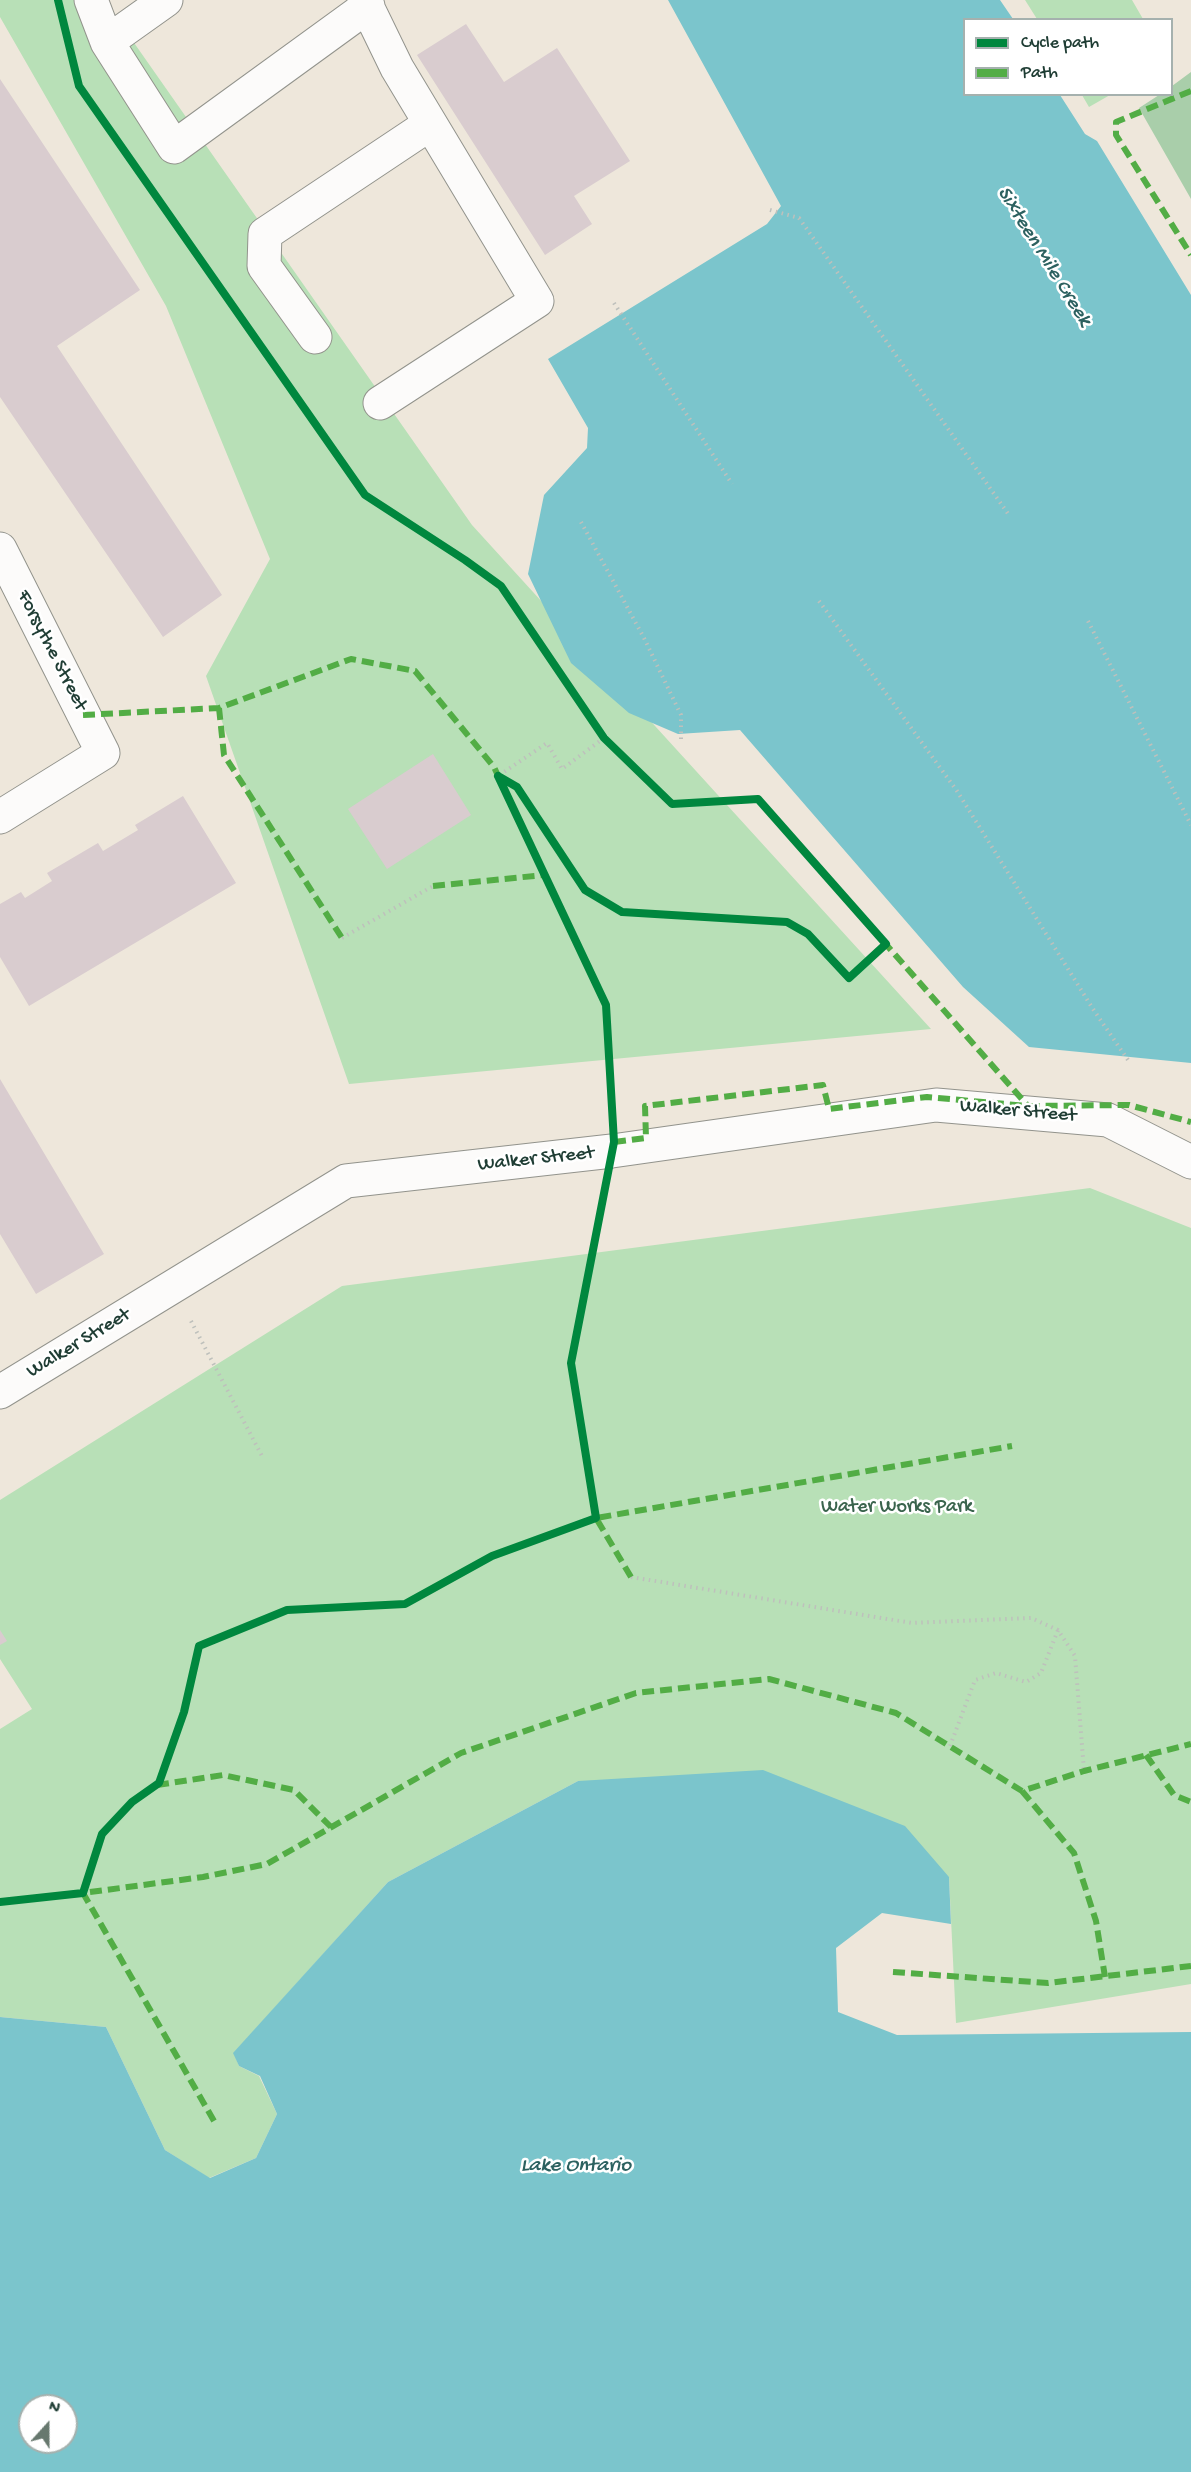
<!DOCTYPE html>
<html>
<head>
<meta charset="utf-8">
<style>
	body { margin:0 }
	#map { position:relative; width:1191px; height:2472px; overflow:hidden; background:#eee7db; font-family:"Gochi Hand",sans-serif }
	canvas { display:block }
	.legend { position:absolute; left:963px; top:18px; width:210px; height:78px; box-sizing:border-box; background:#fff; border:2px solid #a5b1ae; margin:0; padding:8px 10px; list-style:none; font-size:18px; color:#1f3d34 }
	.legend li { display:flex; align-items:center; gap:12px; height:30px }
	.legend b { width:30px; border:2px solid #a5b1ae }
	.north { position:absolute; left:18px; top:2394px; width:60px; height:60px; box-sizing:border-box; background:#fff; border:2px solid #a5b1ae; border-radius:50%; rotate:21deg; font-size:16px; font-weight:700; line-height:24px; text-align:center; color:#1f3d34 }
	.north::after { content:''; display:block; margin:auto; width:21px; height:27px; background:#67786e; clip-path:polygon(50% 0,100% 100%,50% 72%,0 100%) }
</style>
</head>
<body>
<div id="map">
<canvas width="1191" height="2472"></canvas>
<ul class="legend">
<li><b style="height:8px;background:#00873e"></b>Cycle path</li>
<li><b style="height:8px;background:#52ad45"></b>Path</li>
</ul>
<div class="north">N</div>
</div>
<script>
const c = document.querySelector('canvas').getContext('2d');
c.lineJoin = 'round';
function paint(path, color) { c.fillStyle = color; c.fill(path, 'evenodd'); }
const poly = rows => new Path2D(rows.map(r => 'M' + r).join(''));
function strokePath(path, color, width, dash) { c.strokeStyle = color; c.lineWidth = width; c.lineCap = dash ? 'butt' : 'round'; c.setLineDash(dash || []); c.stroke(path); }
function label(font, color, halo, rows, align = 'center') {
  c.font = font + ' "Gochi Hand",sans-serif'; c.lineWidth = 5; c.setLineDash([]); c.textBaseline = 'middle'; c.strokeStyle = halo; c.fillStyle = color; for (const [text, x, y, turn = 0] of rows) {
    c.save(); c.translate(x, y); c.rotate((+turn || 0) * Math.PI / 180); c.textAlign = isNaN(turn) ? turn : align; if (halo) c.strokeText(text, 0, 0); c.fillText(text, 0, 0); c.restore();
  }
}
paint(poly([
	[0,0,104,0,472,525,931,1029,349,1084,206,676,270,559,166,306,0,17],
	[1025,0,1132,0,1143,19,1037,19],
	[1082,95,1110,95,1089,107],
	[1090,1188,1191,1228,1191,1984,956,2023,949,1877,578,1781,388,1882,234,2053,239,2066,259,2076,277,2114,256,2158,209,2178,165,2150,106,2027,0,2017,0,1729,32,1709,0,1659,0,1500,342,1286]
]), '#b8e0b7');
paint(poly([
	[1191,72,1191,199,1139,108,1159,95,1172,94,1172,86]
]), '#a9ceaa');
paint(poly([
	[668,0,1000,0,1013,19,964,20,964,94,1060,95,1085,134,1097,141,1191,295,1191,1063,1029,1047,963,987,740,730,678,734,629,713,571,663,528,574,544,495,587,448,588,428,548,359,767,224,781,206],
	[763,1770,905,1826,949,1877,951,1924,882,1913,836,1948,838,2012,897,2035,1191,2032,1191,2472,0,2472,0,2017,106,2027,165,2150,210,2178,256,2158,277,2114,260,2076,239,2066,233,2053,388,1882,578,1781],
	[30,2406,66,2406,66,2442,30,2442]
]), '#7bc5cc');
paint(poly([
	[466,24,504,82,557,48,630,161,574,196,592,224,545,255,417,55],
	[0,79,140,290,57,346,222,595,163,637,0,397],
	[433,754,471,815,387,869,348,809],
	[183,796,236,883,29,1006,0,957,0,904,21,892,25,898,52,881,47,873,98,843,103,851,138,830,135,825],
	[0,1079,104,1254,36,1294,0,1234],
	[0,1630,7,1641,0,1645]
]), '#d9cccf');
const minor = poly([
	[91,0,107,42,174,147,368,6],
	[364,0,397,68,537,301,380,403],
	[107,42,166,0],
	[315,337,264,266,265,234,430,124],
	[0,549,103,753,0,817],
	[0,1392,346,1181,612,1151,936,1105,1108,1120,1191,1162]
]);
strokePath(minor, '#92938c', 35);
strokePath(poly([
	[770,210,799,218,1009,515],
	[614,303,732,484],
	[581,522,644,638,681,715,681,742],
	[819,601,957,791,1093,1009,1130,1063],
	[1088,621,1191,825],
	[604,738,562,769,547,743,498,776,517,787,585,890,622,912,787,922,808,934,849,978,886,944],
	[342,938,433,886],
	[191,1321,263,1458],
	[631,1577,912,1623,1031,1618,1058,1630,1075,1656,1084,1771],
	[950,1746,975,1680,996,1673,1026,1682,1041,1673,1058,1630],
	[159,1783,184,1712,199,1646]
]), '#bec0bc', 4, [1.5, 4.5]);
strokePath(minor, '#fcfbfa', 33);
strokePath(poly([
	[1191,91,1116,122,1116,135,1191,255],
	[219,708,224,755,342,938],
	[83,715,219,708,351,659,415,671,494,767,500,780],
	[433,886,544,875],
	[883,941,1035,1114],
	[614,1142,646,1138,645,1106,823,1085,829,1109,927,1097,1028,1106,1129,1105,1191,1122],
	[631,1577,596,1518,1012,1446],
	[1146,1755,1174,1795,1191,1802],
	[157,1785,223,1775,294,1790,331,1827],
	[1022,1791,1074,1853,1096,1921,1105,1977],
	[893,1972,1048,1983,1191,1966],
	[214,2121,83,1893,203,1877,267,1864,461,1753,636,1693,769,1679,896,1713,1022,1791,1084,1771,1191,1744]
]), '#52ad45', 6, [12, 6]);
strokePath(poly([
	[58,0,79,86,365,495,465,560,501,586,604,738,672,804,758,799,886,944,849,978,808,934,787,922,622,912,585,890,517,787,498,776],
	[0,1902,83,1893,102,1834,132,1802,159,1783,184,1712,199,1646,287,1610,405,1604,492,1556,596,1518,571,1363,614,1142,606,1005,498,776]
]), '#00873e', 8);
label('20px', '#1f3d34', '#fff', [
	["Forsythe Street",51,651,63],
	["Walker Street",1018,1112,5],
	["Walker Street",536,1160,-6],
	["Walker Street",79,1344,-31]
]);
label('20px', '#3a644d', '#fff', [
	["Water Works Park",897,1508]
]);
label('italic 21px', '#2c6160', '#fff', [
	["Sixteen Mile Creek",1043,257,58],
	["Lake Ontario",576,2167]
]);
</script>
</body>
</html>
